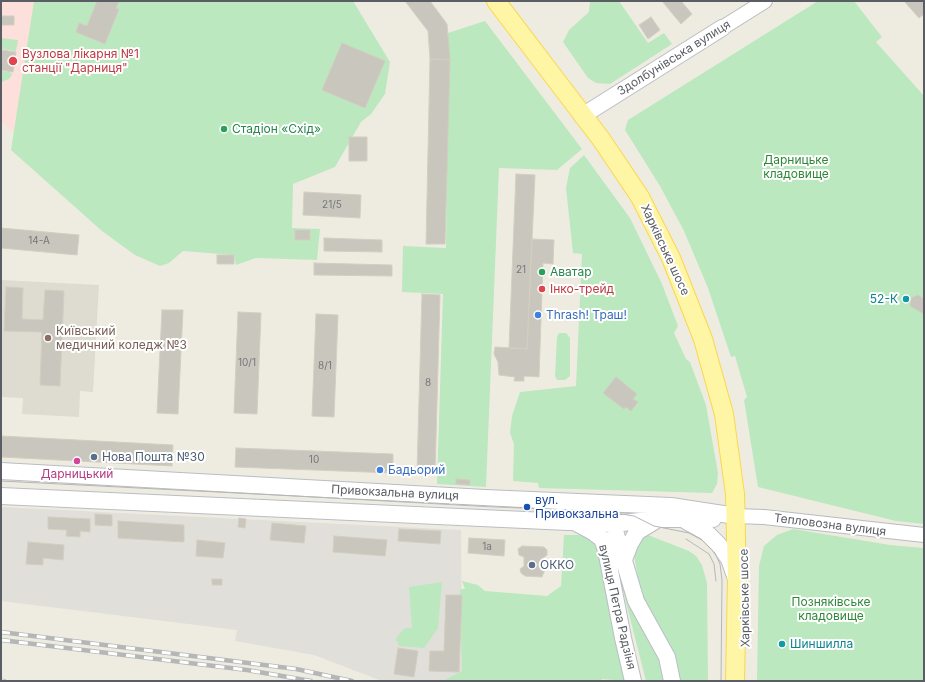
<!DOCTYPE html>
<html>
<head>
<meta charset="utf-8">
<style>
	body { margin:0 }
	#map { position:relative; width:925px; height:682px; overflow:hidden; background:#eeece1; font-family:Inter,sans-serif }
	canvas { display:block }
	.frame { position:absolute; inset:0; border:2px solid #5a5d63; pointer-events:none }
</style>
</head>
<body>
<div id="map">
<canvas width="925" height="682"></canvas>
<div class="frame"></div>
</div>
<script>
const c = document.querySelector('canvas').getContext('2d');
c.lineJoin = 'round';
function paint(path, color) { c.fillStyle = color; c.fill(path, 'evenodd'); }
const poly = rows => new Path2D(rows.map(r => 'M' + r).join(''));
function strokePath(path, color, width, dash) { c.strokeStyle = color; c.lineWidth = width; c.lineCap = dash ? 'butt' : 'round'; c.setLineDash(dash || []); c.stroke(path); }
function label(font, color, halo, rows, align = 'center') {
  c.font = font + ' Inter,sans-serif'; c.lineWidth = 4; c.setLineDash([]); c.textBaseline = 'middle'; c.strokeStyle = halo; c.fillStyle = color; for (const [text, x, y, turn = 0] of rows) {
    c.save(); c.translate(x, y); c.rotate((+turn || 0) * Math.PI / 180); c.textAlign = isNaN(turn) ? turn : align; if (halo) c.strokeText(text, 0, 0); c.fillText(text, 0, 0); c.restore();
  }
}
paint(poly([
	[1,507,461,530,462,671,442,681,382,681,314,655,235,641,237,630,1,601]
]), '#e1dfd9');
paint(poly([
	[1,280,99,285,93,392,80,391,79,417,22,414,23,398,1,397]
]), '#dedbd0');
paint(poly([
	[1,1,34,1,14,134,1,121]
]), '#fde0db');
paint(poly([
	[34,1,353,1,390,62,385,94,371,114,361,122,335,167,293,184,292,228,320,229,317,260,256,258,236,265,234,255,183,251,169,263,160,266,135,255,102,231,11,150],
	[590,1,619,1,648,43,664,33,672,44,610,84,596,83,588,78,563,42,569,30,589,12],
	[818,1,854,1,882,37,876,42,924,96,924,524,896,521,758,487,744,400,747,397,735,356,731,357,708,288,684,231,660,186,625,130,628,120],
	[485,21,582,149,557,170,499,168,486,487,437,484,443,294,402,292,403,246,446,248,448,33],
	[1,38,18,40,16,51,1,49],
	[1,71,10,72,12,75,9,79,1,82],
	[584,155,630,218,662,284,678,326,674,333,686,359,690,362,706,405,718,473,717,484,712,493,539,488,538,483,513,481,514,444,510,433,512,416,520,392,576,386,582,254,573,253,566,188,570,168],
	[559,333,566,333,570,338,570,376,565,380,557,380,555,376,557,337],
	[793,529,890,545,924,548,924,681,757,681,759,566,764,546,777,535],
	[564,535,579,535,595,540,601,555,626,681,602,679,601,681,442,681,462,671,460,589,465,589,462,581,478,585,485,591,547,596,561,586],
	[648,535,689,551,696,556,702,565,707,583,708,681,678,681,641,597,634,555,639,541],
	[613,551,661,649,669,681,646,681],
	[442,582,438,628,424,648,399,646,396,638,405,628,412,628,409,587]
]), '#bbe8be');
const building = poly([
	[97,1,119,1,116,8,119,9,105,44,76,32,79,23,87,26,97,1],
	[405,1,430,1,447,24,450,60,430,59,428,31,405,1],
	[662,1,681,1,692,14,681,24,662,1],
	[904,1,924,1,924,14,919,18,904,1],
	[1,16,14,16,14,25,1,25,1,16],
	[651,17,660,30,648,39,639,25,651,17],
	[342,43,385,61,365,108,322,90,342,43],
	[1,50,16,52,13,72,1,70,1,50],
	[430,59,450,60,445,244,426,244,430,59],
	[349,137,367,137,367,161,349,161,349,137],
	[516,174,535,175,527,349,509,348,516,174],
	[304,192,361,195,360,218,303,215,304,192],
	[1,228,79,235,77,255,1,248,1,228],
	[295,230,310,230,310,240,295,240,295,230],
	[324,238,382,240,382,252,324,251,324,238],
	[532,239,554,240,553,264,543,263,539,377,524,376,524,381,514,381,515,377,499,375,498,362,494,354,495,347,527,349,532,239],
	[217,255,234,255,234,264,217,264,217,255],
	[314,263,392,265,392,276,314,275,314,263],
	[6,287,23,288,22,319,43,320,45,290,64,291,60,386,40,385,42,332,4,331,6,287],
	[422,294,440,295,435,473,417,472,422,294],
	[918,295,924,299,924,314,910,306,911,298,918,295],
	[162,310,183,310,178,414,157,413,162,310],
	[238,312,261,313,257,414,234,413,238,312],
	[316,314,338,315,334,417,312,416,316,314],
	[616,377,637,394,633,399,638,402,631,411,626,407,624,409,603,393,616,377],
	[1,436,173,445,172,466,1,457,1,436],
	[236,448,393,454,393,473,235,467,236,448],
	[456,479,470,480,470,485,456,484,456,479],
	[95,514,112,515,112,526,95,525,95,514],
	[48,517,90,519,90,532,80,531,80,537,66,536,67,530,48,529,48,517],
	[239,518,246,519,245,528,238,527,239,518],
	[118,521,184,525,184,542,118,538,118,521],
	[272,523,306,526,304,543,270,540,272,523],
	[399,529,441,531,440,544,398,541,399,529],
	[334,536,387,540,385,556,333,552,334,536],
	[469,538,505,540,504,556,468,553,469,538],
	[197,540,225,543,223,558,196,556,197,540],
	[28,542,64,545,63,560,43,558,43,565,26,564,28,542],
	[522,546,544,547,547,550,547,555,542,559,542,566,545,569,542,577,525,576,521,573,520,569,524,566,524,557,519,555,518,549,522,546],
	[212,579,222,579,222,585,212,585,212,579],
	[446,595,462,595,459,672,429,671,430,651,444,651,446,595],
	[398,648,418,651,414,677,394,674,398,648]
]);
paint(building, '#c9c6be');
strokePath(building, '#d3cebf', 1);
const tertiary = poly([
	[722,28,765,1],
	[736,516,764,517,924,535]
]);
const secondary = poly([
	[582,116,722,28],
	[1,471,485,498,671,506,736,516],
	[1,496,612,524,659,519,713,519],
	[610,514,636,601,667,657,672,681],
	[686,521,706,532,719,545,729,559,735,576],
	[578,524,593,532,602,539,606,550,623,638,633,681],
	[623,562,630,544,637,532,655,521]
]);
const primary = poly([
	[496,1,601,139,640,197,671,258,703,339,724,414,735,494,737,581,735,681]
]);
strokePath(tertiary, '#b9bbc1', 16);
strokePath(secondary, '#babdc4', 18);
strokePath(primary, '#fcd64c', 20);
strokePath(tertiary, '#fff', 14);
strokePath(secondary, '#fff', 16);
strokePath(primary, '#fff6a5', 18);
strokePath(poly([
	[1,481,609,512,634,516,654,526,689,533,702,540,715,553,720,564,722,580,721,681],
	[686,539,709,554,714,564,716,581]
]), '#b5b6b6', 1);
const rail = poly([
	[1,632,296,669,352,681],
	[1,640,247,670,311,681],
	[1,681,4,681]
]);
strokePath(rail, '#b5b6b6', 4.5);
strokePath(rail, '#fff', 3, [9]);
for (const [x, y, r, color] of [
	[13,61,5,"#e0444e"],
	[224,129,4,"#2e9e5b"],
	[542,272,4,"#2e9e5b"],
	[542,289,4,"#e0444e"],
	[906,299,4,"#0f9aa8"],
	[538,315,4,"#3f7fe0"],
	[48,338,4,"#8d6e63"],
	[94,457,4,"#5c6f8a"],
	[77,461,4,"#d1479c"],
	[380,470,4,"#3f7fe0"],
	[527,507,4,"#1a4fb4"],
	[532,565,4,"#5c6f8a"],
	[782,644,4,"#0f9aa8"]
]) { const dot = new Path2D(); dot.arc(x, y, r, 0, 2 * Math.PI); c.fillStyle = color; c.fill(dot); strokePath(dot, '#fff', 1.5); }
label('10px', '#76777a', null, [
	["21/5",332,205],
	["14-А",39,241],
	["21",521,270],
	["10/1",247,363],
	["8/1",325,366],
	["8",428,383],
	["10",314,460],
	["1а",487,547]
]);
label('12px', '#be3a42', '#fff', [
	["Вузлова лікарня №1",22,54],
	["станції \"Дарниця\"",22,68],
	["Інко-трейд",550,289]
], 'left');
label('12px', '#5a5d63', '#fff', [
	["Здолбунівська вулиця",674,58,-32],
	["Харківське шосе",665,250,65],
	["Привокзальна вулиця",395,493,3],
	["Тепловозна вулиця",830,525,7],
	["Харківське шосе",745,598,-91],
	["вулиця Петра Радзіня",617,607,77]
]);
label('12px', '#27864d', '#fff', [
	["Стадіон «Схід»",232,129],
	["Аватар",550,272]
], 'left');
label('12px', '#2e8737', '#fff', [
	["Дарницьке",796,160],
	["кладовище",796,174],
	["Позняківське",831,602],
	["кладовище",831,616]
]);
label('12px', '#0d838f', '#fff', [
	["52-К",898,299],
	["Шиншилла",790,644,"left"]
], 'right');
label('12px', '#366cbe', '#fff', [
	["Thrash! Траш!",546,315],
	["Бадьорий",388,470]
], 'left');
label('12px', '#785e54', '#fff', [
	["Київський",56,331],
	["медичний коледж №3",56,345]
], 'left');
label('12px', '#4e5e75', '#fff', [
	["Нова Пошта №30",102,457],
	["ОККО",540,565]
], 'left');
label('12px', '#b23c85', '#fff', [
	["Дарницький",77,474]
]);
label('12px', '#164399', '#fff', [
	["вул.",535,500],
	["Привокзальна",535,514]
], 'left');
</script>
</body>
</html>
